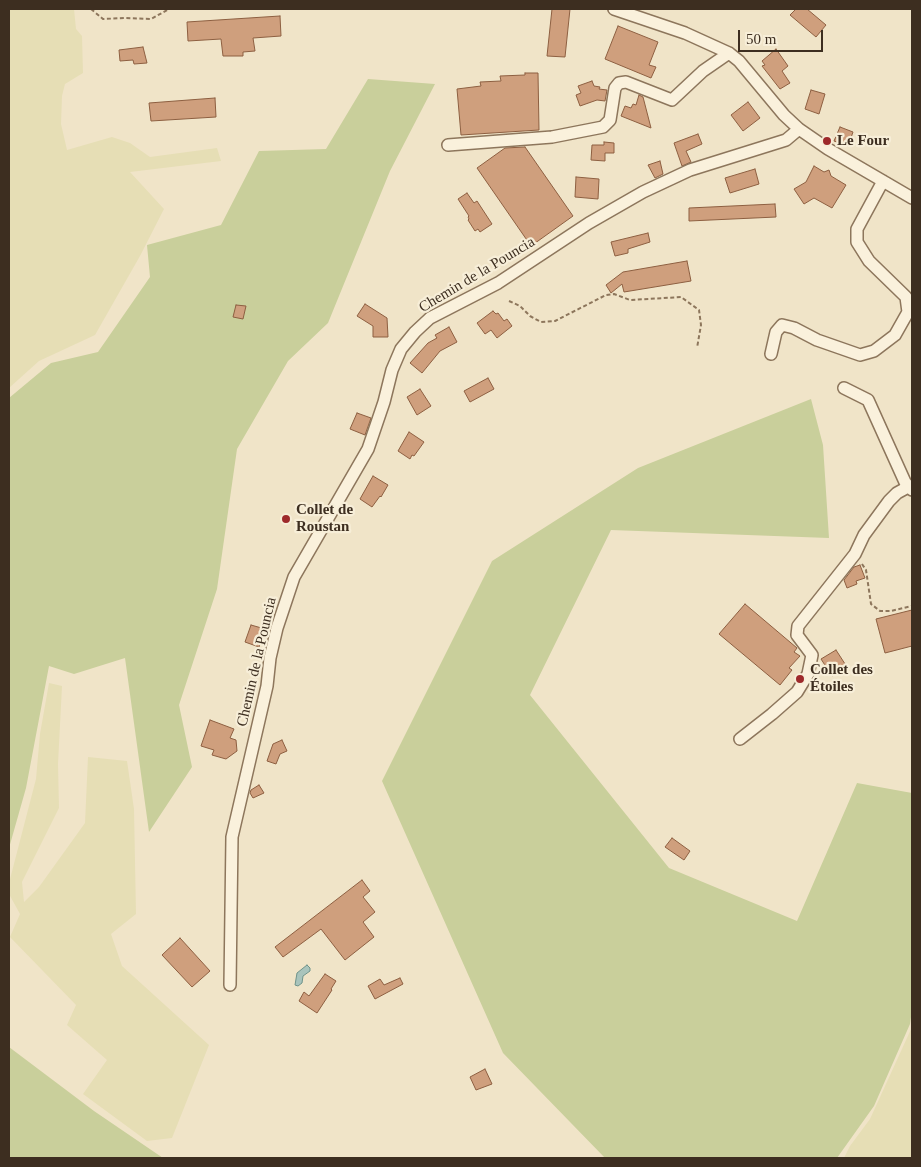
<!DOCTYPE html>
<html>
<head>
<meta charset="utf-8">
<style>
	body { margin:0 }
	#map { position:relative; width:921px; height:1167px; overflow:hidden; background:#f0e4c8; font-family:Georgia,serif }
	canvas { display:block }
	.frame { position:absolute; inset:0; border:10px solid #3d2e20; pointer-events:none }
	.scale { position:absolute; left:738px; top:30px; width:85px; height:22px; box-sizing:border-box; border:2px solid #3d2e20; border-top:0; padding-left:6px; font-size:15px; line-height:18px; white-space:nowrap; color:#3d2e20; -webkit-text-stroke:4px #f7eed8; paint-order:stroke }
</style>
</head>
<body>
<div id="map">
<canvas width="921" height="1167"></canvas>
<div class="frame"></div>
<div class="scale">50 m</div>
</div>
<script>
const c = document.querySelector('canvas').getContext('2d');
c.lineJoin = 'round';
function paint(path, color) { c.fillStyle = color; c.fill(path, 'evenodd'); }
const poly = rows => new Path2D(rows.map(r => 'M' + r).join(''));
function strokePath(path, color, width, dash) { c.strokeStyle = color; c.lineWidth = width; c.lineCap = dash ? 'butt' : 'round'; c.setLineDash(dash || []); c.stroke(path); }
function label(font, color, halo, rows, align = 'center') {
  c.font = font + ' Georgia,serif'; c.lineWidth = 4.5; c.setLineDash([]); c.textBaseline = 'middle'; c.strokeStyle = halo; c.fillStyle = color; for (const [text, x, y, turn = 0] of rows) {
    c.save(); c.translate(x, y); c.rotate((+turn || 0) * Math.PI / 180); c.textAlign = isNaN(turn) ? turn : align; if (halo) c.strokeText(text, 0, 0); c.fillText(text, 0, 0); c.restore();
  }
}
paint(poly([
	[9,9,74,9,76,29,82,36,83,73,65,84,62,96,61,124,67,150,112,137,130,143,150,157,217,148,221,161,130,172,164,209,140,256,95,335,39,361,9,388],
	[49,683,62,686,58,764,59,808,22,882,24,902,39,887,85,823,88,757,127,761,134,809,136,914,111,934,122,966,209,1045,172,1138,147,1141,83,1094,107,1060,67,1025,76,1005,10,937,20,914,9,894,9,883,36,779,40,734],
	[912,1027,912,1158,844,1158,850,1146,870,1119]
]), '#e6deb5');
paint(poly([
	[368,79,435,84,390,171,328,323,288,361,237,449,217,589,179,705,192,767,149,832,125,658,74,674,49,666,26,788,9,848,9,398,51,363,98,352,150,277,147,245,221,225,259,151,326,149],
	[811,399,823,445,829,538,611,530,530,695,669,868,797,921,857,783,912,793,912,1010,910,1024,874,1106,837,1158,605,1158,503,1053,382,781,492,561,638,468],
	[9,1047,94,1111,163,1158,9,1158]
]), '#c9cf9b');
const water = poly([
	[307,965,310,968,310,971,303,976,302,983,298,986,295,985,297,973,307,965]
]);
paint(water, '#a9c4bc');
strokePath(water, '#6f938a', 1);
const building = poly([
	[552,9,570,9,565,57,547,56,552,9],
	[796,9,807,9,826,25,816,37,790,15,796,9],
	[280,16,281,36,253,38,255,51,243,52,243,56,223,56,221,39,188,41,187,22,280,16],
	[618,26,658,42,649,65,656,67,651,78,605,59,618,26],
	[143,47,147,63,134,64,133,60,120,61,119,50,143,47],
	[776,49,788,66,782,71,790,83,780,89,762,66,765,65,762,61,776,49],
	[525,73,538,73,539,130,461,135,457,89,481,86,480,82,501,81,500,76,525,75,525,73],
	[592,81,594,86,600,87,599,89,607,90,605,101,597,100,580,106,576,95,581,93,578,86,592,81],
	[811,90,825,94,819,114,805,109,811,90],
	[639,95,643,97,651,128,621,116,625,106,631,108,633,104,636,105,639,95],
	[215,98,216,117,151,121,149,103,215,98],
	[748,102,760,118,743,131,731,115,748,102],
	[840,127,853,132,848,146,834,141,840,127],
	[698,134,702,144,686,151,691,162,682,166,674,143,698,134],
	[604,142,614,143,614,153,605,153,605,161,591,160,592,145,604,145,604,142],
	[525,147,573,216,531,246,477,168,505,148,525,147],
	[660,161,663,174,655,178,648,165,660,161],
	[814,166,824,172,829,170,831,176,846,185,832,208,814,198,804,204,794,189,806,182,814,166],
	[755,169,759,184,730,193,725,178,755,169],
	[576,177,599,179,598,199,575,197,576,177],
	[467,193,474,203,477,201,492,224,480,232,478,229,475,231,468,220,469,219,468,217,469,216,458,199,467,193],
	[775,204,776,217,689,221,689,208,775,204],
	[648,233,650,242,628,249,628,253,615,256,611,242,648,233],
	[687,261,691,281,624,292,622,284,611,293,606,285,623,272,687,261],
	[365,304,387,318,388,337,373,337,373,326,357,316,365,304],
	[236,305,246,306,243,319,233,317,236,305],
	[493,311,496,314,498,313,504,321,507,319,512,326,497,338,491,330,485,334,477,323,493,311],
	[449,327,457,342,440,351,422,373,410,363,428,343,437,338,435,335,449,327],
	[488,378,494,389,470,402,464,391,488,378],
	[420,389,431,406,417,415,407,397,420,389],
	[357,413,371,418,365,435,350,429,357,413],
	[409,432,424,442,414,456,412,455,410,459,398,451,409,432],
	[373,476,388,485,381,497,380,496,372,507,360,499,373,476],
	[860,565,865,578,856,581,857,584,847,588,844,580,854,567,860,565],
	[745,604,797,648,794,652,800,656,789,668,792,670,780,685,719,634,745,604],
	[912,610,912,646,885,653,876,619,912,610],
	[251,625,265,629,259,647,245,642,251,625],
	[836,650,847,667,832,676,821,659,836,650],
	[210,720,234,729,230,738,236,740,237,751,226,759,212,755,214,750,201,746,210,720],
	[282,740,287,751,280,754,276,764,267,761,273,744,282,740],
	[259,785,264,793,253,798,250,793,251,790,259,785],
	[672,838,690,851,684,860,665,847,672,838],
	[362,880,370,891,363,897,375,912,363,922,374,937,345,960,321,929,283,957,275,947,362,880],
	[180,938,210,971,192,987,162,955,180,938],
	[325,974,336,981,331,989,332,990,317,1013,299,1001,304,992,309,996,325,974],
	[400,978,403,984,375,999,368,986,380,979,384,985,400,978],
	[485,1069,492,1084,476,1090,470,1077,485,1069]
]);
paint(building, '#cf9f7d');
strokePath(building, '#8d5f41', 1);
const minor = poly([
	[614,9,685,33,729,53,739,61,784,115,799,129,828,149,912,198],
	[448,145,552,137,603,127,610,120,615,88,619,83,626,82,672,100,703,71,729,53],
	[771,354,776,332,782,325,794,328,817,340,860,355,874,351,895,335,908,312,906,297,869,261,857,242,857,229,883,181],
	[844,388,868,400,905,482,912,490],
	[740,739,772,714,797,692,808,674,812,655,797,635,798,626,855,554,864,535,889,501,897,493,908,487],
	[230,985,232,837,267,686,270,658,277,628,294,577,368,449,384,402,392,370,401,349,415,332,430,318,498,283,589,223,643,192,690,170,786,140,799,129]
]);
strokePath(minor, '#8d765c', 14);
strokePath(poly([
	[91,9,103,19,124,18,151,19,169,9],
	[509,301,520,306,530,316,541,322,555,321,606,295,614,294,630,300,681,297,699,310,701,325,697,348],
	[862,564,866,570,871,604,880,611,891,611,912,606]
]), '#8d765c', 2, [4, 2.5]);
strokePath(minor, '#faf1dc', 11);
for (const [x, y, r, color] of [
	[827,141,5,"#9e2a2b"],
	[286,519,5,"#9e2a2b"],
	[800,679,5,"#9e2a2b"]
]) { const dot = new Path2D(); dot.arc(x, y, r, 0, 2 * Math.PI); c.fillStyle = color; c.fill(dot); strokePath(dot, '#f7eed8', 2); }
label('bold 15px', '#3d2e20', '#f7eed8', [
	["Le Four",837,141],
	["Collet de",296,510],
	["Roustan",296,527],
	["Collet des",810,670],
	["Étoiles",810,687]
], 'left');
label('15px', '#3d2e20', '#f7eed8', [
	["Chemin de la Pouncia",477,275,-31],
	["Chemin de la Pouncia",257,662,-77]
]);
</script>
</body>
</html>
